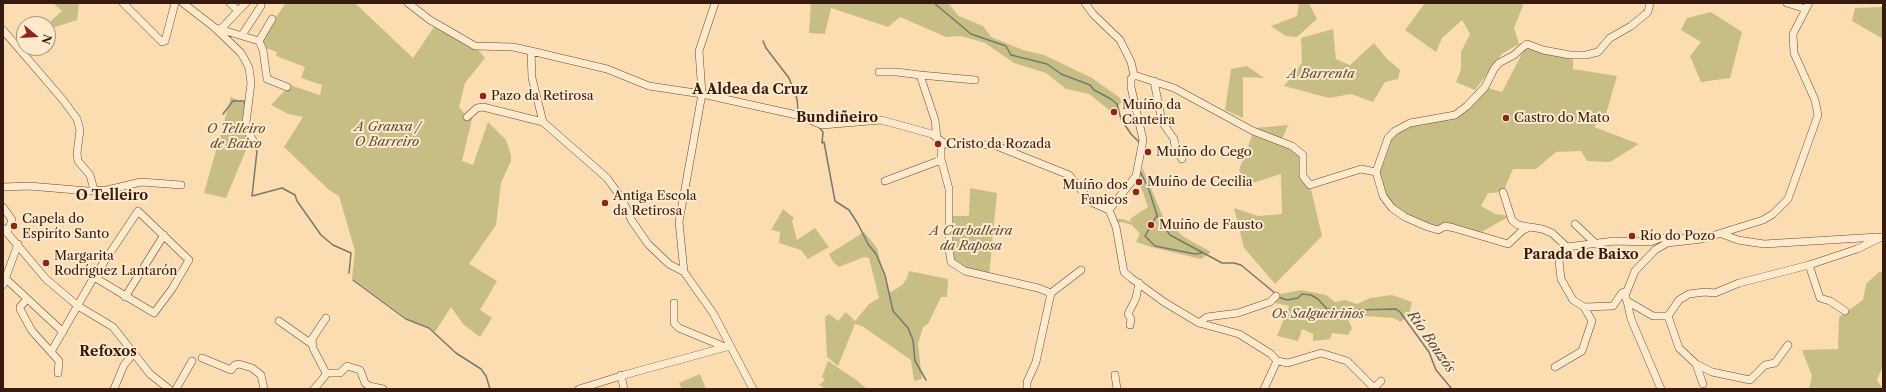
<!DOCTYPE html>
<html>
<head>
<meta charset="utf-8">
<style>
	body { margin:0 }
	#map { position:relative; width:1886px; height:392px; overflow:hidden; background:#fcddb1; font-family:"Libre Caslon Text",serif }
	canvas { display:block }
	.frame { position:absolute; inset:0; border:4px solid #36190f; pointer-events:none }
	.north { position:absolute; left:16px; top:16px; width:40px; height:40px; box-sizing:border-box; background:#fde9cc; border:1px solid #ad9680; border-radius:50%; rotate:108deg; font-size:11px; font-weight:700; line-height:16px; text-align:center; color:#36190f }
	.north::after { content:''; display:block; margin:auto; width:14px; height:18px; background:#8f2418; clip-path:polygon(50% 0,100% 100%,50% 72%,0 100%) }
</style>
</head>
<body>
<div id="map">
<canvas width="1886" height="392"></canvas>
<div class="frame"></div>
<div class="north">N</div>
</div>
<script>
const c = document.querySelector('canvas').getContext('2d');
c.lineJoin = 'round';
function paint(path, color) { c.fillStyle = color; c.fill(path, 'evenodd'); }
const poly = rows => new Path2D(rows.map(r => 'M' + r).join(''));
function strokePath(path, color, width, dash) { c.strokeStyle = color; c.lineWidth = width; c.lineCap = dash ? 'butt' : 'round'; c.setLineDash(dash || []); c.stroke(path); }
function label(font, color, halo, rows, align = 'center') {
  c.font = font + ' "Libre Caslon Text",serif'; c.lineWidth = 4; c.setLineDash([]); c.textBaseline = 'middle'; c.strokeStyle = halo; c.fillStyle = color; for (const [text, x, y, turn = 0] of rows) {
    c.save(); c.translate(x, y); c.rotate((+turn || 0) * Math.PI / 180); c.textAlign = isNaN(turn) ? turn : align; if (halo) c.strokeText(text, 0, 0); c.fillText(text, 0, 0); c.restore();
  }
}
paint(poly([
	[53,3,79,3,77,20,52,28,51,21,62,11],
	[286,3,355,3,413,58,436,24,475,46,485,58,465,83,459,107,467,117,473,115,462,161,473,165,488,122,506,140,511,155,511,161,501,183,496,225,469,264,497,281,480,310,492,318,480,337,463,324,451,307,435,332,429,327,408,319,352,278,355,251,339,196,329,190,284,147,303,117,288,114,271,105,290,85,320,95,322,85,301,78,305,67,276,56,277,52,266,48,259,41],
	[811,3,948,3,959,16,983,26,991,37,1023,50,1044,55,1092,78,1123,100,1113,113,1089,94,1066,89,1046,73,1014,63,985,43,961,36,946,37,900,17,888,27,831,8,825,34,809,33],
	[1299,3,1309,3,1317,19,1297,37,1286,36,1271,26,1297,16],
	[1425,3,1524,3,1514,28,1519,44,1502,54,1475,90,1456,82,1461,69,1461,52,1470,34,1462,20,1442,38,1436,52,1405,30],
	[1883,7,1883,39,1852,21,1855,8],
	[1711,12,1742,32,1730,78,1701,82,1690,56,1701,42,1681,30,1687,18],
	[1333,29,1336,59,1350,65,1374,43,1387,59,1400,70,1398,79,1385,82,1373,102,1351,94,1329,98,1284,86,1302,63,1301,38],
	[1527,44,1573,55,1573,69,1617,76,1606,114,1594,127,1639,144,1610,162,1587,161,1581,151,1556,152,1536,169,1513,169,1503,192,1488,193,1481,206,1495,214,1510,216,1476,235,1454,228,1438,230,1392,208,1376,172,1395,131,1455,115,1485,87,1502,92],
	[1247,66,1264,78,1243,77,1243,118,1225,110,1231,69],
	[231,97,248,105,251,138,226,198,204,193],
	[1288,125,1281,142,1303,155,1303,176,1310,185,1322,236,1275,284,1244,248,1234,208,1258,216,1282,214,1281,174,1246,185,1239,170,1255,128],
	[1143,169,1164,219,1184,237,1211,252,1201,259,1151,247,1136,242,1140,234,1132,225,1122,222,1114,223,1113,219,1122,219,1131,222,1130,219,1148,207,1137,176],
	[970,188,997,193,989,276,965,271,951,262,950,216,969,216],
	[783,209,794,218,792,221,797,240,815,228,829,247,808,259,801,250,779,243,780,232,771,230],
	[864,232,877,248,889,293,902,285,907,278,909,271,948,279,947,297,941,297,928,324,923,327,918,344,922,379,914,381,911,360,862,326,855,324,838,366,827,357,825,317,829,314,838,321,846,312,855,321,869,304,879,298,869,258,864,257,839,267,833,262,829,254],
	[1879,272,1883,272,1883,365,1877,380,1883,389,1809,389,1812,376,1802,350,1838,349,1839,317,1863,300,1866,284],
	[1301,290,1326,295,1335,302,1345,300,1357,304,1370,298,1392,295,1412,302,1409,314,1401,322,1393,318,1350,315,1348,319,1352,328,1348,335,1332,333,1330,339,1313,341,1313,334,1302,329,1298,341,1277,336,1289,306,1275,303,1280,294],
	[828,361,855,379,867,389,826,389,819,385,825,380,822,377],
	[700,374,706,389,682,389,679,383]
]), '#c7be86');
strokePath(poly([
	[934,3,971,34,1006,46,1011,55,1047,64,1061,74,1090,85,1094,90,1111,99,1117,104,1121,119,1131,134,1140,143],
	[763,41,766,48,789,78,797,99,798,111],
	[223,114,233,101,244,101,245,106],
	[818,126,823,132,822,143,824,142,835,201,849,210,858,224,868,244,876,254,885,275,893,311,908,328,913,340,915,361,926,380],
	[253,144,257,151,252,196,282,188,295,195,297,201,321,235,333,245,351,253,349,273],
	[1140,171,1149,190,1158,218,1170,235,1222,263,1234,263,1241,265,1276,294],
	[1152,223,1156,217],
	[1149,229,1145,236,1155,246,1195,254,1202,253],
	[353,280,406,319,429,328,456,353,481,369,486,376,490,389],
	[1278,297,1287,300,1298,298,1302,294,1311,295,1318,299,1327,309,1348,310,1352,311,1354,310,1396,309,1400,312,1429,352,1436,370,1452,389]
]), '#757a6e', 1.5);
const minor = poly([
	[123,3,162,42,165,41,175,3],
	[183,3,214,27,241,53,245,60,249,68,251,83,246,123,248,132,254,142],
	[408,3,430,20,475,46,513,47,531,51,607,69,649,86,702,94,801,116,822,125,881,120,932,134,945,144,994,145,1069,175,1091,202,1109,210,1116,227,1124,272,1131,278,1164,302,1199,323,1239,334,1271,354,1277,361,1264,389],
	[715,3,699,51,702,94,679,222,684,272,713,313,753,389],
	[1085,3,1093,14,1120,40,1131,62,1134,75],
	[1787,3,1806,9],
	[238,11,246,3],
	[216,28,259,41,263,50,267,79,287,87],
	[221,29,238,11,230,3],
	[3,30,63,100,77,119,80,130,77,153,78,161,90,175,94,190],
	[242,35,261,6],
	[259,41,272,19],
	[531,51,532,78,543,122,607,178,622,199,632,221,648,244,669,264,684,272],
	[879,72,897,72,920,75],
	[1134,75,1174,88,1253,131,1292,146,1303,155,1303,176,1310,185,1361,169,1376,172,1383,196,1392,208,1405,217,1428,227,1438,230,1445,226,1454,228,1508,244,1523,230,1530,227,1542,229,1552,233,1567,247,1614,241,1650,242,1661,238,1679,237,1689,240],
	[975,80,920,75,935,120,937,138,941,147,941,159,949,189,949,249,951,262,965,271,1038,288,1051,293],
	[1154,81,1162,122,1174,139,1175,147,1182,159],
	[467,117,477,108,483,107,543,122],
	[1376,172,1388,138,1395,131,1410,123,1455,115,1467,106,1485,87,1494,69,1499,63,1514,55,1524,46,1527,44,1543,50,1570,55,1586,55,1598,52,1610,38,1631,26,1648,12,1650,3],
	[885,181,941,160],
	[3,187,29,186,88,191,107,190,141,182,181,185],
	[1503,192,1512,220,1518,225,1529,227],
	[3,207,12,220,7,233],
	[1109,210,1136,176,1143,140,1131,87,1131,79,1134,75],
	[1575,224,1596,244],
	[3,228,46,279,78,306,113,327,150,374,169,389],
	[1722,234,1738,240,1764,244,1878,237],
	[1567,247,1559,261,1561,279,1573,300,1584,307,1613,306,1622,293,1627,291],
	[1809,265,1820,298,1830,301,1845,311],
	[6,279,63,332],
	[3,285,18,244],
	[1051,293,1081,270],
	[125,297,164,235],
	[27,299,20,307,20,309,32,331,51,352,94,277,138,211,189,260,172,289,154,313,94,277],
	[1627,301,1653,316,1668,316],
	[674,303,674,323,679,328,725,347],
	[279,321,313,345],
	[1199,323,1207,317,1238,313,1270,302,1276,296],
	[1130,325,1131,319,1128,314,1136,298,1139,283],
	[1788,345,1775,363,1765,365,1750,380,1712,372,1696,364,1679,348,1668,316,1679,300,1689,294,1705,292,1715,293,1739,283,1809,265,1857,249,1882,237],
	[51,352,59,361,58,373],
	[202,358,231,370,235,365,239,364,252,368,261,375,264,389],
	[1277,361,1288,363,1321,353,1347,361,1375,389],
	[1696,364,1703,384],
	[1555,367,1582,351,1592,321,1584,307],
	[326,373,340,373,347,366,360,370,365,383,369,386,383,389],
	[621,375,624,389],
	[1115,375,1117,389],
	[1374,388,1381,381],
	[114,389,124,365,133,354],
	[176,389,192,361],
	[314,389,325,376,326,373,313,348,312,339,326,318],
	[579,389,624,375,730,346],
	[1027,389,1027,382,1036,362,1051,293],
	[1661,389,1631,319,1627,301,1625,296,1635,271,1655,250,1667,243,1702,239,1763,220,1773,214,1788,199,1818,115,1815,100,1794,53,1793,34,1809,3]
]);
strokePath(minor, '#684a38', 8);
strokePath(minor, '#fde9cc', 7);
for (const [x, y, r, color] of [
	[483,96,4,"#8f2418"],
	[1114,112,4,"#8f2418"],
	[1506,118,4,"#8f2418"],
	[938,144,4,"#8f2418"],
	[1148,152,4,"#8f2418"],
	[1139,182,4,"#8f2418"],
	[1136,192,4,"#8f2418"],
	[605,203,4,"#8f2418"],
	[1151,225,4,"#8f2418"],
	[14,226,4,"#8f2418"],
	[1632,236,4,"#8f2418"],
	[46,263,4,"#8f2418"]
]) { const dot = new Path2D(); dot.arc(x, y, r, 0, 2 * Math.PI); c.fillStyle = color; c.fill(dot); strokePath(dot, '#fde9cc', 1.5); }
label('italic 13px', '#624b33', '#fde9cc', [
	["A Barrenta",1321,74],
	["A Granxa /",387,127],
	["O Barreiro",387,142],
	["O Telleiro",236,129],
	["de Baixo",236,144],
	["A Carballeira",971,231],
	["da Raposa",971,246],
	["Os Salgueiriños",1318,314]
]);
label('13px', '#36190f', '#fde9cc', [
	["Pazo da Retirosa",491,96],
	["Muíño da",1122,105],
	["Canteira",1122,120],
	["Castro do Mato",1514,118],
	["Cristo da Rozada",946,144],
	["Muíño do Cego",1156,152],
	["Muíño de Cecilia",1147,182],
	["Muíño dos",1128,185,"right"],
	["Fanicos",1128,200,"right"],
	["Antiga Escola",613,196],
	["da Retirosa",613,211],
	["Capela do",22,219],
	["Espiríto Santo",22,234],
	["Muíño de Fausto",1159,225],
	["Río do Pozo",1640,236],
	["Margarita",54,256],
	["Rodríguez Lantarón",54,271]
], 'left');
label('bold 14px', '#36190f', '#fde9cc', [
	["A Aldea da Cruz",750,90],
	["Bundiñeiro",837,118],
	["O Telleiro",112,196],
	["Parada de Baixo",1581,255],
	["Refoxos",108,352]
]);
label('italic 14px', '#564a3e', '#fde9cc', [
	["Río Bouzós",1431,342,55]
]);
</script>
</body>
</html>
